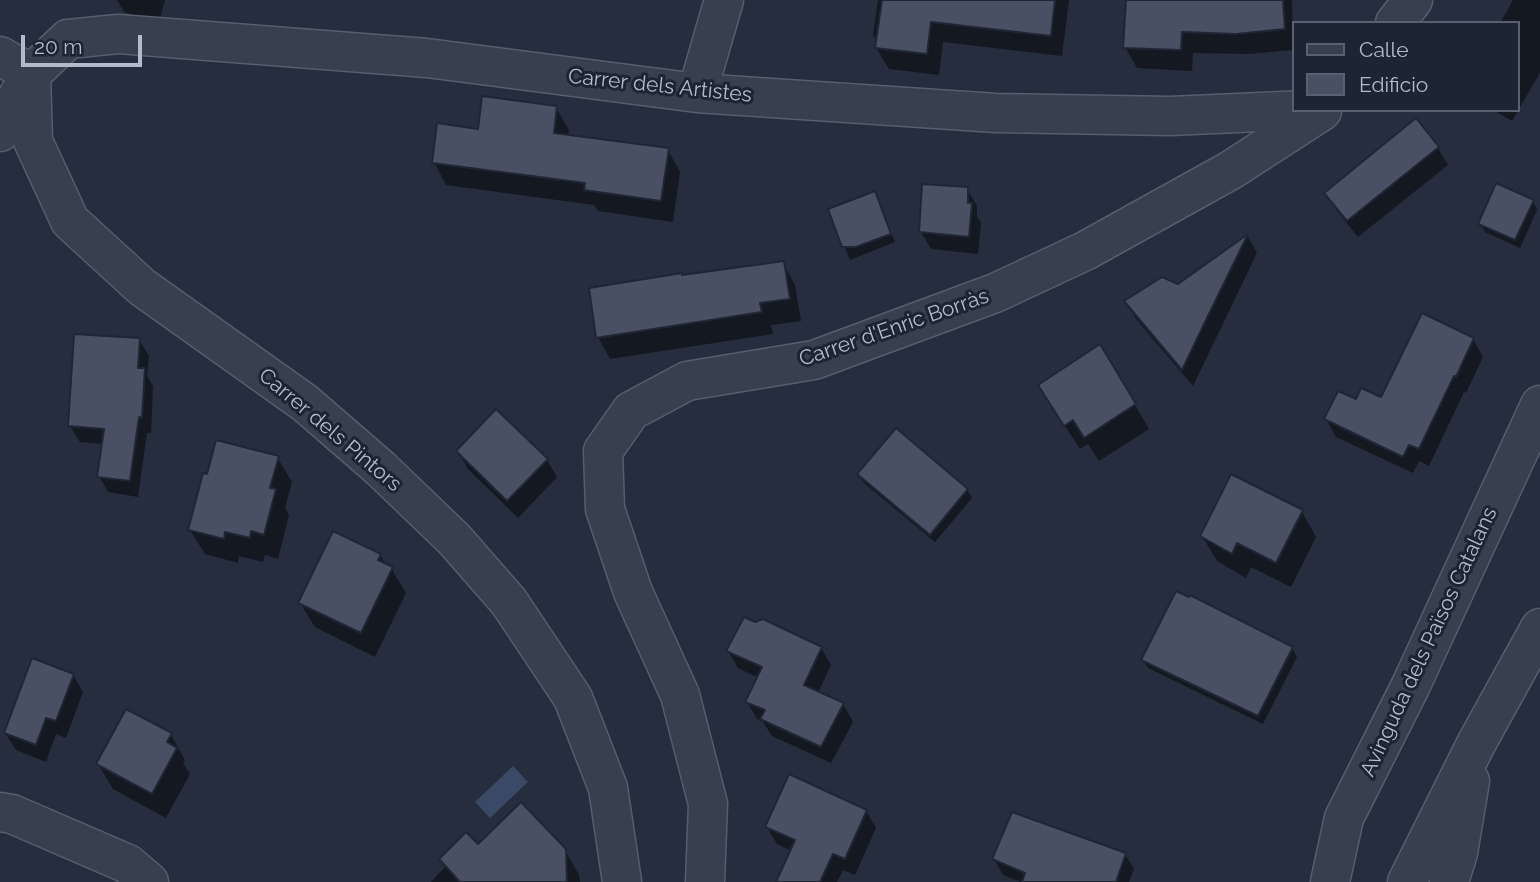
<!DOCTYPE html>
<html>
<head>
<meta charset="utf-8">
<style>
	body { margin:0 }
	#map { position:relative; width:1540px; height:882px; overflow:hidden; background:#252d3e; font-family:Raleway,sans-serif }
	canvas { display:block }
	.legend { position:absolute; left:1292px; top:21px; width:228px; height:91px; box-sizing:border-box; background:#1d2433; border:2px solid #59606f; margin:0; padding:9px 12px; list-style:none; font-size:21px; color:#b4bac9 }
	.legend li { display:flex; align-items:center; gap:14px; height:35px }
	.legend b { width:35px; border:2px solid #59606f }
	.scale { position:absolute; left:21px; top:35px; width:121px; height:32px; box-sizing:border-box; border:4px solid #b4bac9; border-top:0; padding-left:9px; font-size:21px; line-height:24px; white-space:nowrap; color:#b4bac9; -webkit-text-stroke:5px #1d2433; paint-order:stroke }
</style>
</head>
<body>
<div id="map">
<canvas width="1540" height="882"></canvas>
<ul class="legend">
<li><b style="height:9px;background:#383f4e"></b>Calle</li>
<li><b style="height:19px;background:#495064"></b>Edificio</li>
</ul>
<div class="scale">20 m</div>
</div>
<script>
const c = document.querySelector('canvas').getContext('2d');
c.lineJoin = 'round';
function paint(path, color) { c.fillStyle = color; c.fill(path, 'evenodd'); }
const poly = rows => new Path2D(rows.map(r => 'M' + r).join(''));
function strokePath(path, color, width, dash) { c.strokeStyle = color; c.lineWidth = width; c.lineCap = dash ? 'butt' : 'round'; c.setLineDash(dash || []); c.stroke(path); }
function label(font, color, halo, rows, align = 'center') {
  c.font = font + ' Raleway,sans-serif'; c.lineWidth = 6; c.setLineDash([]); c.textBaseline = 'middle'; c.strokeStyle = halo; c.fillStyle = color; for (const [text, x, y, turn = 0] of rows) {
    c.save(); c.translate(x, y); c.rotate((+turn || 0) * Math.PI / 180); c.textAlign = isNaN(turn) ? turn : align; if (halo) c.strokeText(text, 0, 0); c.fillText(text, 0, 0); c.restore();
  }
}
paint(poly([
	[513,766,528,782,490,818,475,802]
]), '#3a4966');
paint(poly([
	[117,0,165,0,159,22,124,12],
	[878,0,1069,0,1062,56,943,42,939,75,889,69,876,48,877,41,873,35],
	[1127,0,1292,0,1293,50,1249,54,1193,53,1192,71,1137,68,1125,47],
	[1513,0,1540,0,1540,73,1512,121,1493,110,1517,110,1517,23,1500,23],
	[556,108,569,130,568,136,668,150,680,172,673,222,598,211,594,205,446,185,434,162,479,131],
	[1438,148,1448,165,1358,237,1336,210,1326,193],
	[967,189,977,206,977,216,981,223,978,254,931,249,921,232],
	[874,193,895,242,850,260,830,210],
	[1533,201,1537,210,1520,248,1485,232,1480,224],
	[1248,237,1257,253,1193,386,1136,319,1126,302,1178,286],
	[783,263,795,285,801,321,771,325,773,334,610,359,598,337,682,277],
	[1473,339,1483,357,1466,393,1464,392,1429,466,1419,461,1413,473,1336,437,1326,419,1357,401,1382,400],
	[139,340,149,356,147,376,153,386,151,433,147,433,138,497,108,492,99,476,103,444,80,442,70,426],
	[1135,405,1149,429,1099,461,1088,444,1080,449,1055,411],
	[458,452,547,460,557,477,518,518,468,469],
	[277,457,292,482,285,508,289,515,278,559,265,555,263,562,239,556,238,563,205,554,190,530],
	[859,475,967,490,972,498,935,542,864,483],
	[1302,512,1316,537,1291,587,1251,567,1246,578,1217,561,1202,536],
	[380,555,387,566,391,568,406,593,375,657,315,627,300,603],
	[821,648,831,665,818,693,843,704,853,722,831,763,772,736,763,722,757,719,747,702,759,678,738,668,728,651],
	[1292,648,1297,657,1263,724,1148,668,1143,660],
	[73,675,83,692,66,738,56,734,46,762,16,750,5,733],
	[171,735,185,760,183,763,190,774,166,818,113,789,98,764],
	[866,811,876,828,855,875,843,870,837,882,784,882,792,851,777,844,767,827],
	[478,847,565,850,579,875,580,882,431,882,445,867,441,860],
	[1125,854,1134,869,1129,882,1021,882,1003,875,994,859]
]), '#0007');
const building = poly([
	[882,0,1055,0,1051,36,931,22,927,54,875,48,882,0],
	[1126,0,1283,0,1285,29,1236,34,1182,32,1181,50,1123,48,1126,0],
	[482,96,557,106,554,133,669,148,661,201,584,190,585,183,432,163,437,123,478,129,482,96],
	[1416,118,1439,147,1347,221,1324,193,1416,118],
	[1496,183,1534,200,1515,240,1478,224,1496,183],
	[922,184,968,187,968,203,972,203,969,237,919,232,922,184],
	[875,191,891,234,856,247,842,247,828,209,875,191],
	[1248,234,1206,320,1182,370,1124,301,1162,277,1178,284,1248,234],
	[784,261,790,299,760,303,762,312,596,338,589,288,682,273,682,275,784,261],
	[1422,313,1474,338,1456,377,1454,376,1419,449,1409,445,1403,457,1324,419,1338,391,1356,399,1361,388,1381,397,1422,313],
	[74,334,140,338,138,368,145,368,142,418,139,417,130,481,97,477,104,429,68,426,74,334],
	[1100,344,1136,404,1084,438,1073,420,1064,426,1038,385,1100,344],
	[496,409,548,459,507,501,456,451,496,409],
	[896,428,968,489,930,535,857,474,896,428],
	[216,440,279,456,270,488,276,489,264,535,251,531,250,538,225,532,224,539,188,530,203,473,207,474,216,440],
	[1231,474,1303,510,1276,563,1237,543,1232,554,1200,536,1231,474],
	[333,531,381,554,378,560,393,567,361,633,298,603,333,531],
	[1176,591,1189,597,1190,595,1293,647,1258,716,1141,660,1176,591],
	[744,617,755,622,763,619,822,647,804,685,844,703,821,747,760,719,765,710,745,702,762,667,726,651,744,617],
	[32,658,74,674,56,721,46,718,36,745,4,733,32,658],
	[126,709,172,733,167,742,177,748,152,794,96,764,126,709],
	[789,774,867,810,845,859,833,854,820,882,776,882,795,840,765,827,789,774],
	[521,802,566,849,567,882,460,882,439,859,466,832,478,844,521,802],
	[1012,812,1126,853,1116,882,1022,882,1025,873,992,859,1012,812]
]);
paint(building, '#495064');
strokePath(building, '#1f2635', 2);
const minor = poly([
	[1395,23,1413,0],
	[0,56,31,74,68,39,118,34,427,58,697,93,996,113,1170,116,1305,110],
	[697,93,724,0],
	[0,132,1,125,31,74,33,141,70,221,142,287,305,403,380,468,454,539,509,602,573,698,608,788,622,882],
	[0,812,12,814,128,864,149,882],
	[705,882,708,804,680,695,633,592,605,509,603,451,631,411,687,381,814,360,995,293,1085,251,1231,170,1322,111],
	[1330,882,1344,818,1411,685,1540,405],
	[1407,882,1476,744,1540,628],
	[1449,882,1458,853,1470,781]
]);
strokePath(minor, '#565d6c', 41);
strokePath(minor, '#383f4e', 38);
label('21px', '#b4bac9', '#1d2433', [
	["Carrer dels Artistes",660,86,6],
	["Carrer d'Enric Borràs",894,328,-19],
	["Carrer dels Pintors",330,430,40],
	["Avinguda dels Països Catalans",1429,642,-65]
]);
</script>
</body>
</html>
